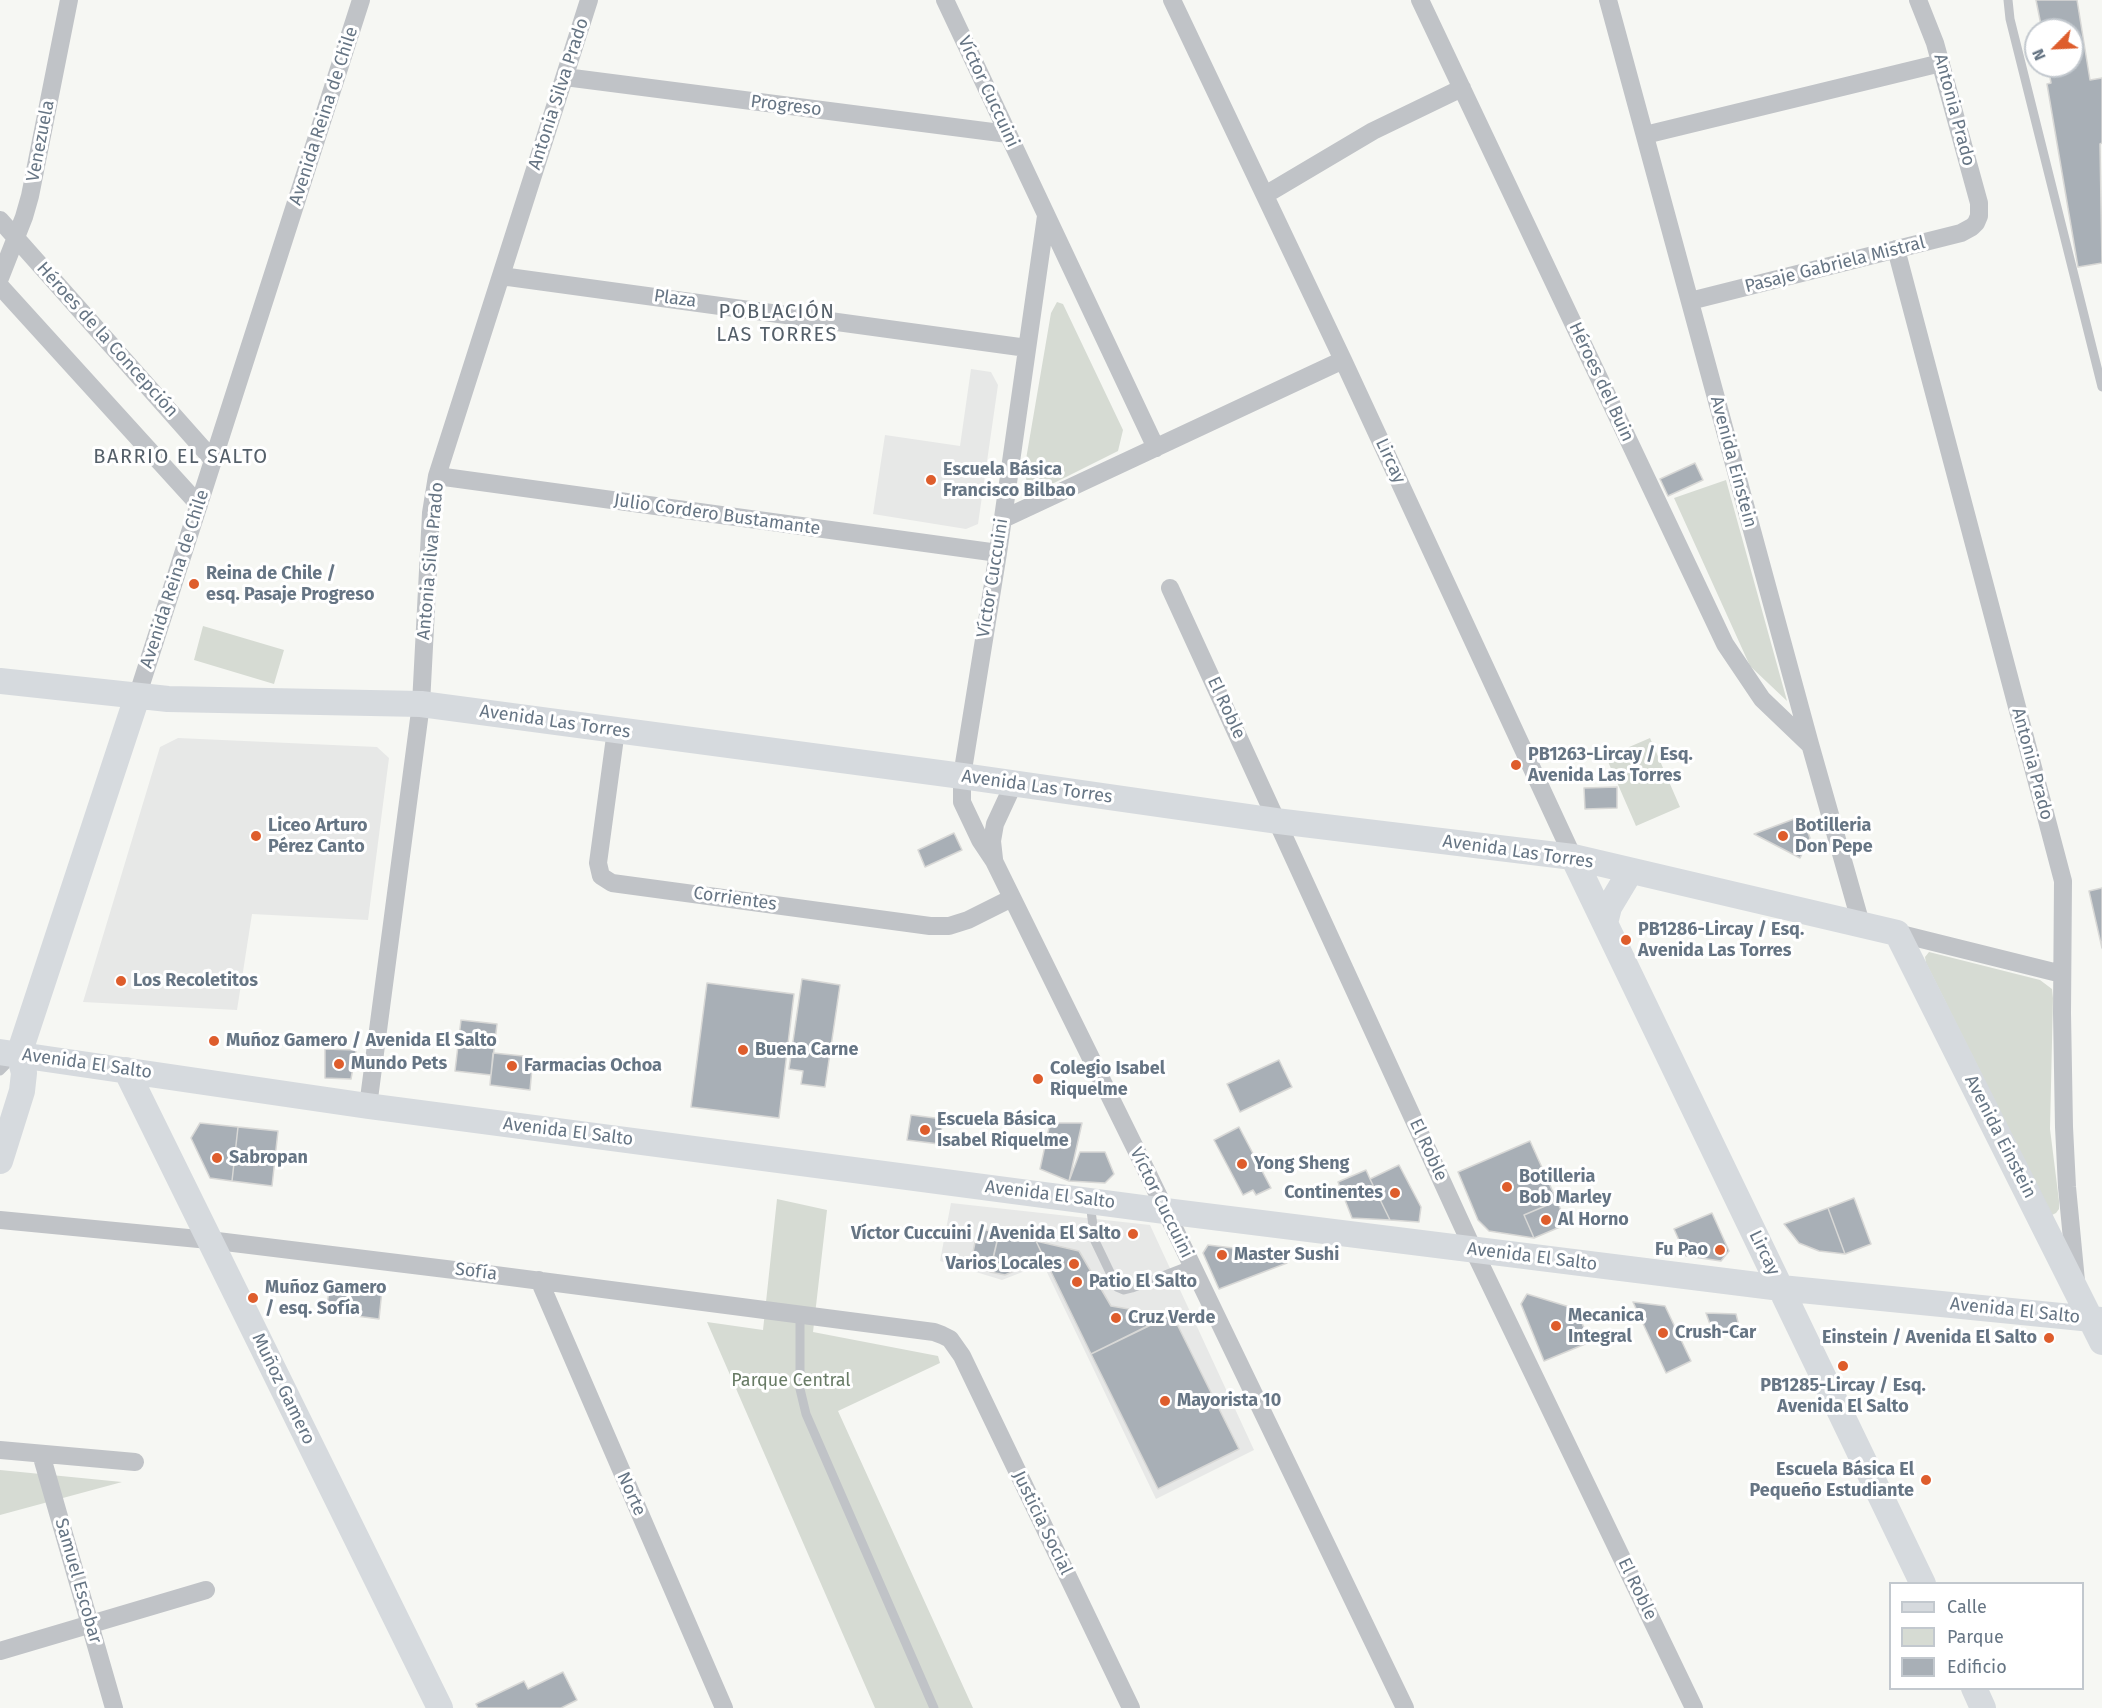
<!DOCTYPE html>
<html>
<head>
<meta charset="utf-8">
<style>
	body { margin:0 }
	#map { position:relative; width:2102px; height:1708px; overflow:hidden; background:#f6f7f3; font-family:"Fira Sans",sans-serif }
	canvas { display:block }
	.legend { position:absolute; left:1889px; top:1582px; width:195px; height:108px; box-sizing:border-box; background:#fff; border:2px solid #c2c8ce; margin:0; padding:8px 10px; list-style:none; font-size:18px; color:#667584 }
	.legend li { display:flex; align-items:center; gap:12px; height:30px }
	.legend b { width:30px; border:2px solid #c2c8ce }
	.north { position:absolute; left:2024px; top:18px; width:60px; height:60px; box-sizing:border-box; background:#fff; border:2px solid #c2c8ce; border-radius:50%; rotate:246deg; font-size:16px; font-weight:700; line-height:24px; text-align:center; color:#667584 }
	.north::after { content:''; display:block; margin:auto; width:21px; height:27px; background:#de5d2c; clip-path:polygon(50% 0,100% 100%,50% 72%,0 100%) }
</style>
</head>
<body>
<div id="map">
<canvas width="2102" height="1708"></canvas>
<ul class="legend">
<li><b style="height:8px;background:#d6dade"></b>Calle</li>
<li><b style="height:16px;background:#d6dbd3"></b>Parque</li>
<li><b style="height:16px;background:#a8afb6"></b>Edificio</li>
</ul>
<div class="north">N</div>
</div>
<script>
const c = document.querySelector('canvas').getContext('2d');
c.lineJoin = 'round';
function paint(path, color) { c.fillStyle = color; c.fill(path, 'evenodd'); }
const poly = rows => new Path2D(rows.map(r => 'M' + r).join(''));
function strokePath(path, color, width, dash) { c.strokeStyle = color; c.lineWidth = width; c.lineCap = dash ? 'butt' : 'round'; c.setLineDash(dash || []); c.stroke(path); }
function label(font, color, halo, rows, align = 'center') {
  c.font = font + ' "Fira Sans",sans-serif'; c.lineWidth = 6; c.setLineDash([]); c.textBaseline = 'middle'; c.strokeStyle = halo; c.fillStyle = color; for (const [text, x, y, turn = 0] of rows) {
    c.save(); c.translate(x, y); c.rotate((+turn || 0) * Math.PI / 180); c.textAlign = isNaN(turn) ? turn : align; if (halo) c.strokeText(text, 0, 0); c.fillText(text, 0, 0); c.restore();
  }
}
paint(poly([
	[971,369,991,372,998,385,978,524,966,529,873,514,885,435,960,446],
	[178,738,377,747,389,758,368,920,252,914,237,1010,83,1002,160,747],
	[951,1203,1150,1225,1254,1450,1156,1499,1043,1264,1002,1280,940,1261]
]), '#e7e8e7');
paint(poly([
	[1057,302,1063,304,1123,430,1118,451,1044,488,1037,488,1027,482,1024,471,1051,313],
	[1726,480,1787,701,1750,666,1674,498],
	[203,626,284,650,274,684,194,660],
	[1650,738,1680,807,1636,826,1606,757],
	[1929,952,2040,980,2052,989,2053,998,2050,1129,2059,1201,2059,1209,2056,1213,2052,1215,1926,963,1925,957],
	[777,1199,827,1210,813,1332,938,1356,940,1363,838,1411,973,1708,875,1708,707,1322,763,1330],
	[0,1470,122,1482,0,1515]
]), '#d6dbd3');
const building = poly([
	[2036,0,2077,0,2090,80,2102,78,2102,143,2100,144,2102,263,2078,267,2047,84,2051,83,2048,66,2072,66,2072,30,2042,30,2036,0],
	[1695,463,1703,480,1668,496,1660,479,1695,463],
	[1617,787,1617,808,1585,809,1584,788,1617,787],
	[1802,816,1810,838,1800,858,1754,834,1802,816],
	[954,833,962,850,925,867,918,850,954,833],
	[2102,888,2102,948,2089,891,2102,888],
	[802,979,840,985,825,1087,801,1084,803,1071,789,1069,802,979],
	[707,983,794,994,779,1118,691,1107,707,983],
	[461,1020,497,1024,491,1075,455,1071,461,1020],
	[325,1049,356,1050,351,1079,325,1078,325,1049],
	[493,1053,533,1057,530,1090,490,1085,493,1053],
	[1279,1060,1292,1087,1240,1112,1227,1084,1279,1060],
	[911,1115,943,1119,939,1144,907,1140,911,1115],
	[200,1123,238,1127,232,1181,210,1178,191,1138,200,1123],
	[1050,1123,1082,1123,1069,1181,1040,1169,1050,1123],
	[238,1127,278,1131,272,1186,232,1181,238,1127],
	[1239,1127,1271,1188,1256,1195,1253,1190,1243,1195,1214,1140,1239,1127],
	[1530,1141,1557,1201,1524,1215,1534,1238,1489,1231,1478,1220,1458,1172,1530,1141],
	[1080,1152,1105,1152,1114,1174,1105,1183,1069,1181,1080,1152],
	[1399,1165,1421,1207,1419,1222,1390,1220,1370,1179,1399,1165],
	[1366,1170,1370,1179,1390,1220,1352,1218,1338,1182,1366,1170],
	[1854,1198,1871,1244,1845,1254,1828,1208,1854,1198],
	[1557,1201,1567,1224,1534,1238,1524,1215,1557,1201],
	[1828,1208,1845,1254,1819,1251,1799,1243,1784,1224,1828,1208],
	[1712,1213,1729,1251,1721,1261,1686,1256,1674,1229,1712,1213],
	[978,1228,999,1233,992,1262,972,1257,978,1228],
	[999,1233,1036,1241,1044,1258,1005,1275,990,1272,999,1233],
	[1036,1241,1079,1251,1111,1306,1152,1313,1157,1322,1091,1354,1036,1241],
	[1208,1245,1283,1254,1287,1263,1219,1289,1203,1253,1208,1245],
	[330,1284,382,1290,379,1319,326,1312,330,1284],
	[1527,1294,1576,1309,1590,1342,1544,1361,1521,1304,1527,1294],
	[1633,1302,1665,1306,1691,1361,1666,1373,1633,1302],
	[1706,1313,1736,1314,1741,1334,1713,1333,1706,1313],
	[1172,1314,1239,1449,1158,1489,1091,1354,1172,1314],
	[563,1672,577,1700,561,1708,478,1708,476,1704,524,1681,528,1689,563,1672]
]);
paint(building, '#a8afb6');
strokePath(building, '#d8d8d6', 1.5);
strokePath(poly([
	[2008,0,2010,19,2102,387],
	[0,1071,13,1058],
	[1090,1203,1095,1241,1117,1287,1124,1290,1132,1288,1191,1265],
	[800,1315,800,1389,806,1414,934,1708]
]), '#c0c3c7', 9);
strokePath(poly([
	[945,0,1156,448],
	[1172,0,1343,360,1573,857],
	[1420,0,1725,644,1762,699,1809,744],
	[1608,0,1810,744,1861,924],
	[565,77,1008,134],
	[1645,135,1941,63],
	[1265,195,1373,131,1462,88],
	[1046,216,998,553,962,776,962,802,980,840,994,861,1147,1172,1405,1708],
	[0,220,213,460],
	[1896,249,2063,881,2062,1013,2064,1127,2067,1187,2076,1281],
	[501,276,1027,348],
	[0,278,24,217,30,196,69,0],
	[0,286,199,505],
	[1690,301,1961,233,1972,227,1976,223,1979,216,1979,203,1935,43,1918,0],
	[437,476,998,553],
	[1003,519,1343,360],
	[1170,588,1473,1249,1694,1708],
	[137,697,361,0],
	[616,730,598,863,601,876,612,883,930,926,949,926,968,920,1012,898],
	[994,859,992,841,995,824,1014,783],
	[1897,933,2062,974],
	[368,1106,421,704,431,513,437,476,589,0],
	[0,1220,209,1240,495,1275,934,1332,942,1335,950,1339,962,1356,1131,1708],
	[539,1280,724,1708],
	[0,1450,135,1462],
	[41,1454,114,1708],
	[0,1651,206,1590]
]), '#c0c3c7', 18);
strokePath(poly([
	[0,681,168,699,421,704,962,776,1277,821,1573,857,1897,933,2102,1342],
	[1573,857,1923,1584],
	[1605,923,1609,907,1630,872],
	[0,1052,368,1106,1165,1211,1781,1288,2102,1320],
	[19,1054,137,697],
	[126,1070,440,1708],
	[0,1161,22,1091,24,1073,19,1054],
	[1974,1688,1983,1708]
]), '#d6dade', 26);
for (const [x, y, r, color] of [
	[931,480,6,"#de5d2c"],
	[194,584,6,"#de5d2c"],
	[1516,765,6,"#de5d2c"],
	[256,836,6,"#de5d2c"],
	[1783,836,6,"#de5d2c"],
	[1626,940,6,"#de5d2c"],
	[121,981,6,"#de5d2c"],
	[214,1041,6,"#de5d2c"],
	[743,1050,6,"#de5d2c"],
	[339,1064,6,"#de5d2c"],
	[512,1066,6,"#de5d2c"],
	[1038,1079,6,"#de5d2c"],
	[925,1130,6,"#de5d2c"],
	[217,1158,6,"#de5d2c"],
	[1242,1164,6,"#de5d2c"],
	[1507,1187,6,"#de5d2c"],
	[1395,1193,6,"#de5d2c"],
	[1546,1220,6,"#de5d2c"],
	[1133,1234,6,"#de5d2c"],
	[1720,1250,6,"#de5d2c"],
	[1222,1255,6,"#de5d2c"],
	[1074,1264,6,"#de5d2c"],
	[1077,1282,6,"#de5d2c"],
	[253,1298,6,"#de5d2c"],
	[1116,1318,6,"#de5d2c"],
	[1556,1326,6,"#de5d2c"],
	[1663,1333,6,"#de5d2c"],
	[2049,1338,6,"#de5d2c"],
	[1843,1366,6,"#de5d2c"],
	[1165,1401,6,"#de5d2c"],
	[1926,1480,6,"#de5d2c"]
]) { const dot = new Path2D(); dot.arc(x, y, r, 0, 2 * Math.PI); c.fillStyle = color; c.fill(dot); strokePath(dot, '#fff', 2); }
label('18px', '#667584', '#fff', [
	["Víctor Cuccuini",988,92,65],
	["Antonia Silva Prado",559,94,-72],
	["Progreso",786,106,7],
	["Antonia Prado",1954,110,75],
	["Avenida Reina de Chile",324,116,-72],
	["Venezuela",41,141,-79],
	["Pasaje Gabriela Mistral",1835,265,-14],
	["Plaza",675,299,8],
	["Héroes de la Concepción",107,340,48],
	["Héroes del Buin",1601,382,65],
	["Lircay",1390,461,65],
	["Avenida Einstein",1733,462,75],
	["Julio Cordero Bustamante",717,515,8],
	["Antonia Silva Prado",431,561,-85],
	["Víctor Cuccuini",993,578,-81],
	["Avenida Reina de Chile",175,579,-72],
	["El Roble",1226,708,65],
	["Avenida Las Torres",555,722,8],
	["Antonia Prado",2032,764,75],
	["Avenida Las Torres",1037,787,8],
	["Avenida Las Torres",1518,852,8],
	["Corrientes",735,899,8],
	["Avenida El Salto",87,1064,8],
	["Avenida El Salto",568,1132,7],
	["Avenida Einstein",2000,1137,63],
	["El Roble",1428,1150,65],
	["Avenida El Salto",1050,1195,7],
	["Víctor Cuccuini",1161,1203,64],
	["Lircay",1764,1253,64],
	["Avenida El Salto",1532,1257,7],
	["Sofía",476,1272,7],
	["Avenida El Salto",2015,1311,6],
	["Muñoz Gamero",283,1389,64],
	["Norte",631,1494,66],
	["Justicia Social",1042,1523,64],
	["Samuel Escobar",78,1581,74],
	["El Roble",1637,1589,64]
]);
label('bold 18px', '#667584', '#fff', [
	["Escuela Básica",943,470],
	["Francisco Bilbao",943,491],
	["Reina de Chile /",206,574],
	["esq. Pasaje Progreso",206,595],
	["PB1263-Lircay / Esq.",1528,755],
	["Avenida Las Torres",1528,776],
	["Liceo Arturo",268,826],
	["Pérez Canto",268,847],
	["Botilleria",1795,826],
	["Don Pepe",1795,847],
	["PB1286-Lircay / Esq.",1638,930],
	["Avenida Las Torres",1638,951],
	["Los Recoletitos",133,981],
	["Muñoz Gamero / Avenida El Salto",226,1041],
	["Buena Carne",755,1050],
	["Mundo Pets",351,1064],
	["Farmacias Ochoa",524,1066],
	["Colegio Isabel",1050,1069],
	["Riquelme",1050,1090],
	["Escuela Básica",937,1120],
	["Isabel Riquelme",937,1141],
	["Sabropan",229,1158],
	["Yong Sheng",1254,1164],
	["Botilleria",1519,1177],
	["Bob Marley",1519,1198],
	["Continentes",1383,1193,"right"],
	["Al Horno",1558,1220],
	["Víctor Cuccuini / Avenida El Salto",1121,1234,"right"],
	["Fu Pao",1708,1250,"right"],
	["Master Sushi",1234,1255],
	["Varios Locales",1062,1264,"right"],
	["Patio El Salto",1089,1282],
	["Muñoz Gamero",265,1288],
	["/ esq. Sofía",265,1309],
	["Mecanica",1568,1316],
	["Integral",1568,1337],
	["Cruz Verde",1128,1318],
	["Crush-Car",1675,1333],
	["Einstein / Avenida El Salto",2037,1338,"right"],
	["PB1285-Lircay / Esq.",1843,1386,"center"],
	["Avenida El Salto",1843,1407,"center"],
	["Mayorista 10",1177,1401],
	["Escuela Básica El",1914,1470,"right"],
	["Pequeño Estudiante",1914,1491,"right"]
], 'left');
label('18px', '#687b65', '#fff', [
	["Parque Central",791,1381]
]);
c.letterSpacing = '1.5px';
label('20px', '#545f69', '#fff', [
	["POBLACIÓN",777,312],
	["LAS TORRES",777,335],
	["BARRIO EL SALTO",181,457]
]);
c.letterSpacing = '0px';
</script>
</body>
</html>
